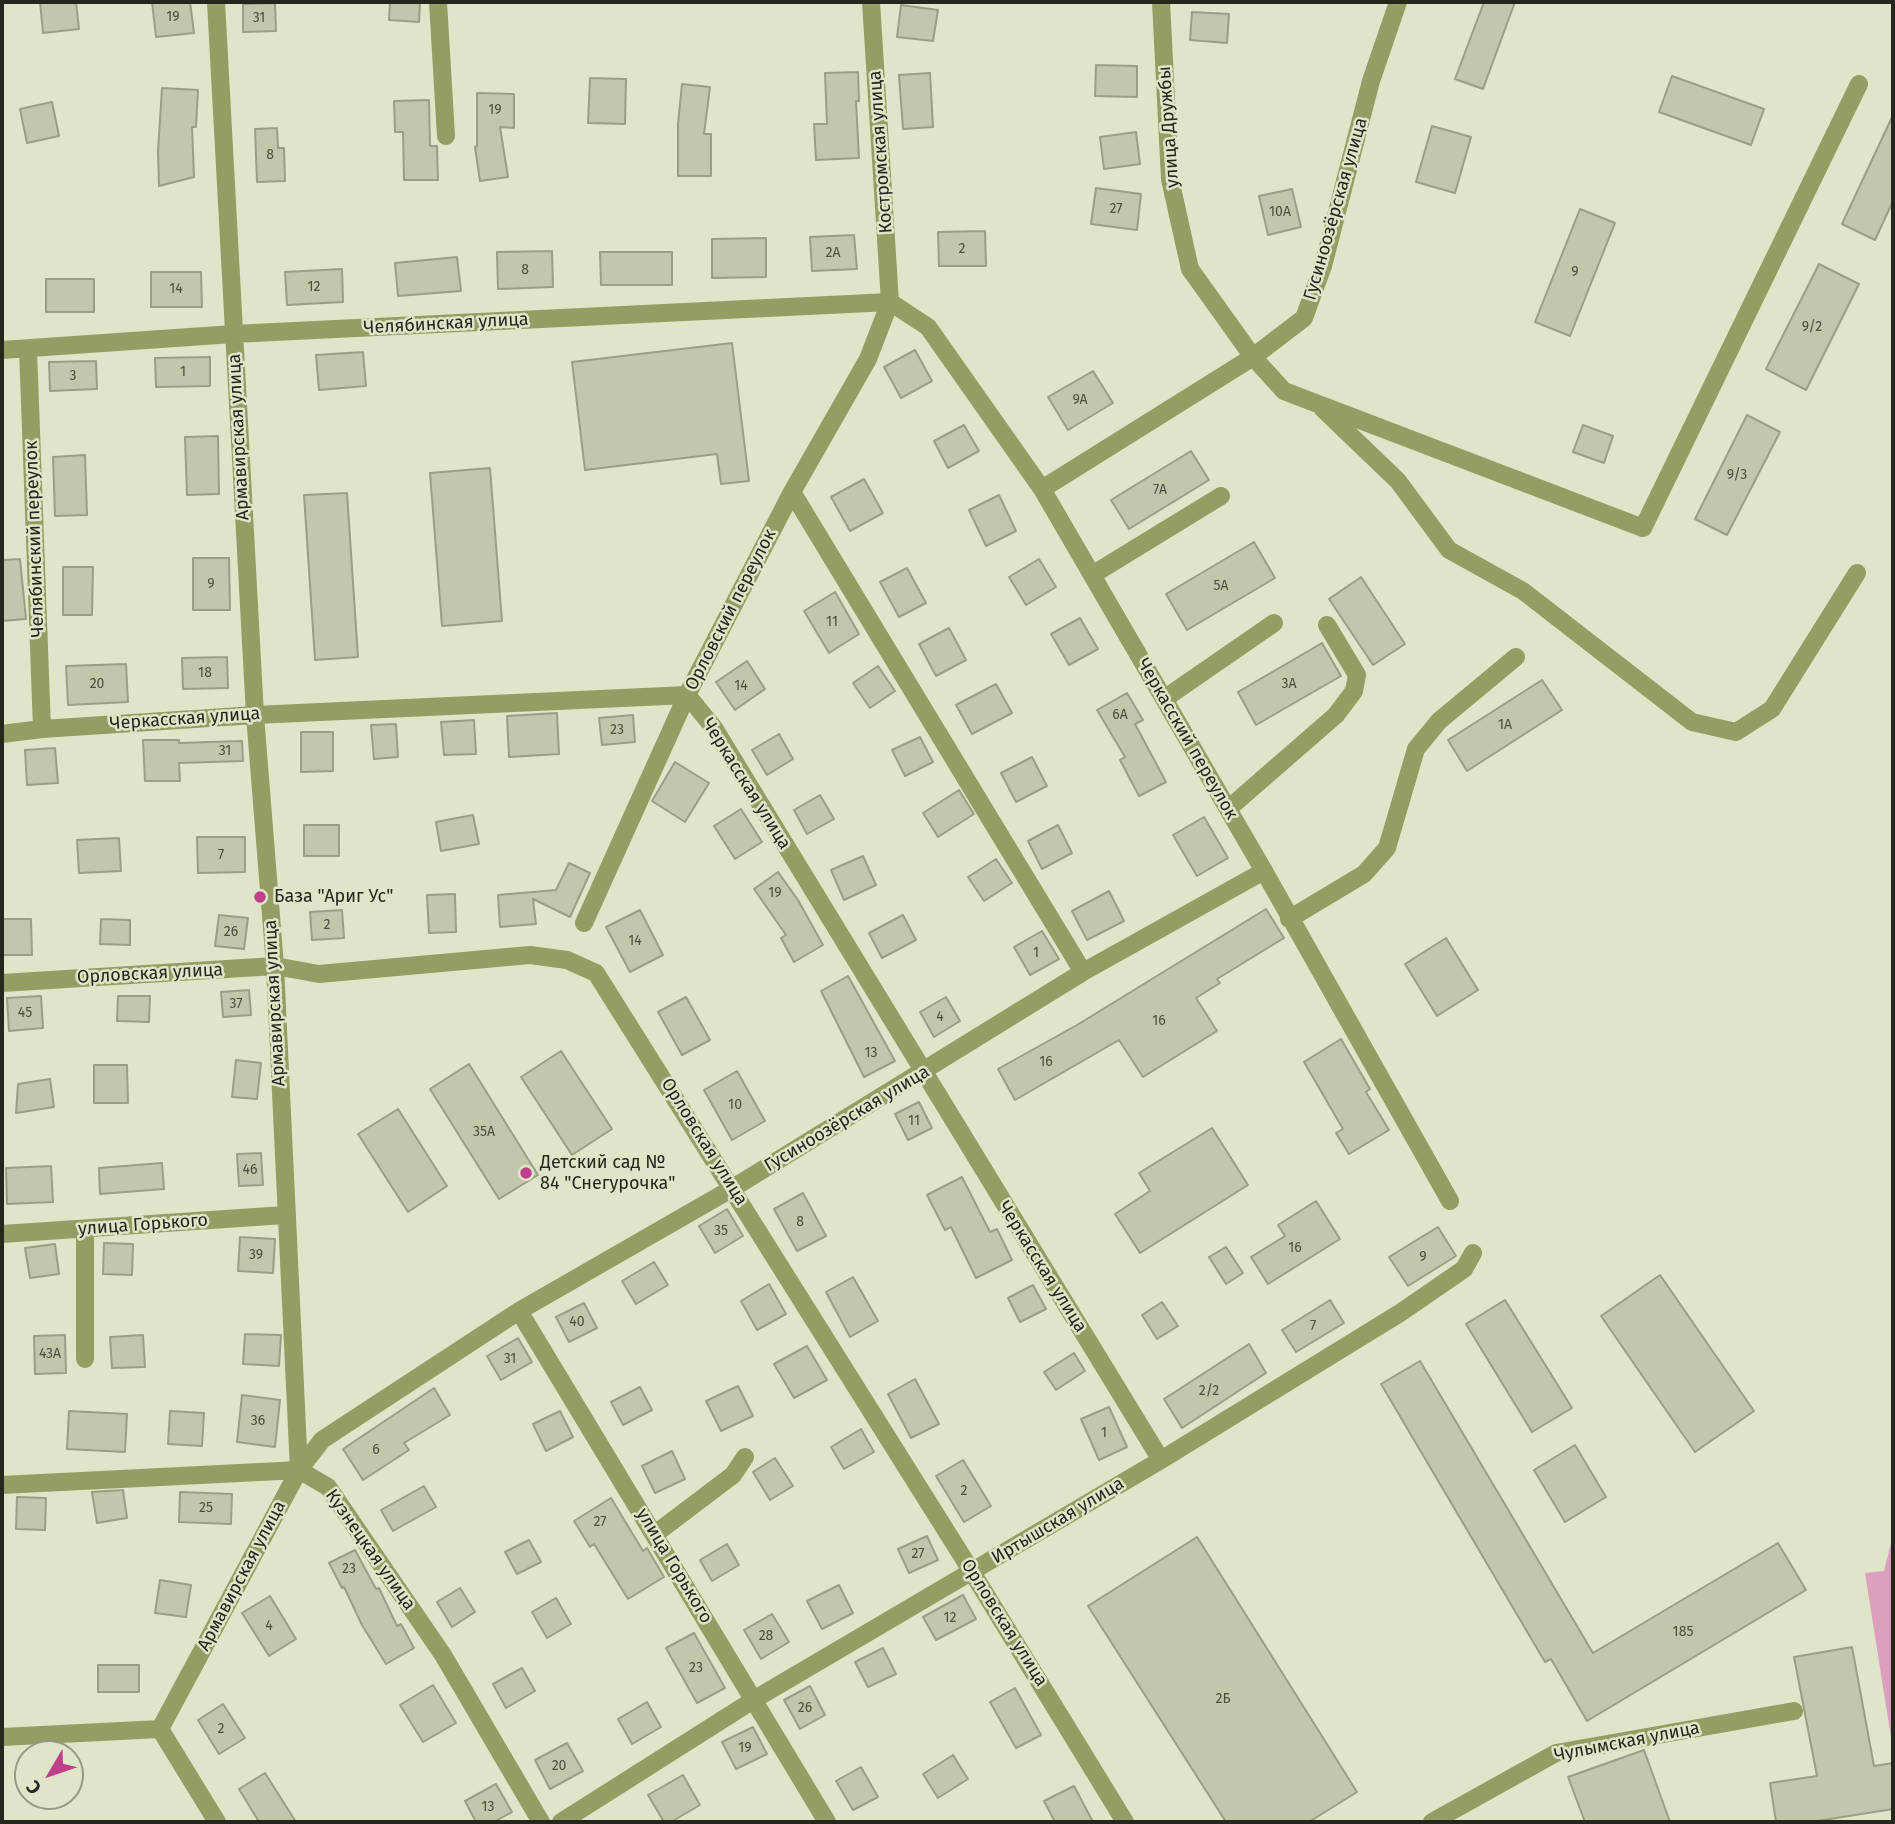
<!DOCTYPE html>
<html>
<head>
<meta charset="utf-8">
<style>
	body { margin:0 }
	#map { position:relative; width:1895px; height:1824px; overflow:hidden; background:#dfe5c8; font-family:"Fira Sans",sans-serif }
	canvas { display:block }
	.frame { position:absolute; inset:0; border:4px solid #25271c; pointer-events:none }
	.north { position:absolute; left:14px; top:1740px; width:70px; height:70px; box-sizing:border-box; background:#dfe5c8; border:2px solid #959983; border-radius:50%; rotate:231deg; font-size:19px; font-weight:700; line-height:28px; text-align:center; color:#25271c }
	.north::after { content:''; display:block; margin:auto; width:24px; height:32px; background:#bf3f8a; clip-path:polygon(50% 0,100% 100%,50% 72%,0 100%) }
</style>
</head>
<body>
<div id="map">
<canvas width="1895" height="1824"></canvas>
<div class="frame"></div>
<div class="north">С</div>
</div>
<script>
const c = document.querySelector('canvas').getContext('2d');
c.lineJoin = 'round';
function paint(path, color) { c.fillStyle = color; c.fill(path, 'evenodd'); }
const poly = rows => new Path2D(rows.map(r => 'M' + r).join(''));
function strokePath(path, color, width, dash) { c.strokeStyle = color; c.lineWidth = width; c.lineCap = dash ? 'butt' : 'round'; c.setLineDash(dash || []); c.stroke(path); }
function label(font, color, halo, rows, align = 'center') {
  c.font = font + ' "Fira Sans",sans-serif'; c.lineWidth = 5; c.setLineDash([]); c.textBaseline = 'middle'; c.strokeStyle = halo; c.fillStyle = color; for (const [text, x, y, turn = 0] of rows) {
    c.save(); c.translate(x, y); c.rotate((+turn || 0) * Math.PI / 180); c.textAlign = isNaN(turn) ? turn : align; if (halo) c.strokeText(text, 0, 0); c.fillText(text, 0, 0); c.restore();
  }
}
paint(poly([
	[1893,1535,1893,1750,1865,1573,1884,1571]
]), '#dca0bd');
const building = poly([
	[40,2,76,2,79,29,43,33,40,2],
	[152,2,190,2,194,33,156,37,152,2],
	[390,2,420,2,419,22,389,20,390,2],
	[1484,2,1515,2,1483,89,1455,79,1484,2],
	[275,3,276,31,243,32,243,4,275,3],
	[901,5,938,10,933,41,897,37,901,5],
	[1192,12,1229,14,1227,43,1190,40,1192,12],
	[1096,65,1137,66,1137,97,1095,96,1096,65],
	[858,72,859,101,856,101,859,158,816,160,814,124,827,124,825,73,858,72],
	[930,73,933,127,903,129,899,75,930,73],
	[1672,76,1764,109,1751,145,1659,112,1672,76],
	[590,78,626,79,625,124,588,123,590,78],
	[682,84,710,87,704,134,711,134,711,176,678,176,678,124,682,84],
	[162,88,198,90,196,127,192,127,194,177,159,186,158,151,162,88],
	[477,93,514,94,514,128,500,127,508,177,480,181,475,147,477,146,477,93],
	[429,100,430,146,437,146,438,180,404,180,403,132,395,132,394,101,429,100],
	[52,102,59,136,27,143,20,109,52,102],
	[1893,115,1893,201,1875,240,1842,224,1893,115],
	[1432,126,1471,137,1455,193,1416,182,1432,126],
	[277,128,278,148,284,148,285,181,257,182,255,129,277,128],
	[1136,132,1140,164,1104,169,1100,137,1136,132],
	[1096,188,1141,194,1137,230,1091,224,1096,188],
	[1292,189,1301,227,1268,235,1259,196,1292,189],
	[1580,209,1615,223,1570,336,1535,322,1580,209],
	[985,231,986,266,939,266,938,232,985,231],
	[854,235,857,269,812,271,810,237,854,235],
	[766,238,766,277,712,278,712,239,766,238],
	[552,251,553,287,498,289,497,252,552,251],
	[600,252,672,252,672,285,601,285,600,252],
	[457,257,461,291,398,296,395,263,457,257],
	[1819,264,1859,284,1806,390,1766,369,1819,264],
	[342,269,343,302,287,305,285,272,342,269],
	[151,272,201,272,202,307,151,307,151,272],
	[46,279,94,279,94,312,46,312,46,279],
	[732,343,749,481,721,484,717,454,585,470,572,362,732,343],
	[915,350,932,381,901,398,884,367,915,350],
	[363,352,366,386,319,390,316,355,363,352],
	[210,357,210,386,156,387,155,358,210,357],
	[96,361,97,389,50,391,49,362,96,361],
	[1093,371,1113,403,1068,430,1048,397,1093,371],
	[1747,415,1780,432,1727,535,1695,519,1747,415],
	[964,425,979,451,948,468,934,441,964,425],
	[1583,425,1613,436,1604,463,1573,452,1583,425],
	[218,436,219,494,187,495,185,437,218,436],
	[1191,451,1209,480,1129,529,1111,500,1191,451],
	[85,455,87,515,55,516,53,457,85,455],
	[490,468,502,621,442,626,430,473,490,468],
	[864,479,883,513,850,531,831,497,864,479],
	[347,493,358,657,315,660,304,495,347,493],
	[999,495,1016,531,986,546,969,510,999,495],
	[1254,542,1275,578,1187,630,1166,594,1254,542],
	[193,558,229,558,230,610,193,610,193,558],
	[20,559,26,619,2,621,2,560,20,559],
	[1039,559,1056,587,1026,605,1009,577,1039,559],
	[63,567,93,567,92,615,63,615,63,567],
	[907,568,926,603,899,617,880,582,907,568],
	[1361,577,1405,644,1373,665,1329,599,1361,577],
	[835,592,859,634,829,653,804,611,835,592],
	[1080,618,1098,649,1069,665,1051,634,1080,618],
	[949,628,966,660,936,676,919,644,949,628],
	[1322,643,1341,676,1256,725,1238,692,1322,643],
	[227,657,228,688,183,689,182,658,227,657],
	[747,661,765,689,735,710,716,682,747,661],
	[126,664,128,702,68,705,66,666,126,664],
	[878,666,895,691,870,708,853,683,878,666],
	[1542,680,1562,710,1467,771,1448,740,1542,680],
	[996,684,1012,713,972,734,956,705,996,684],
	[1127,693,1143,720,1135,724,1166,782,1139,796,1120,760,1125,757,1097,710,1127,693],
	[557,713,559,754,509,757,507,716,557,713],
	[633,715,635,742,602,745,599,718,633,715],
	[474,720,476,754,444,755,441,722,474,720],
	[396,724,398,757,374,759,371,725,396,724],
	[301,732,333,732,333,771,301,772,301,732],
	[779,734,793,759,767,775,752,750,779,734],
	[920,737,933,762,905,776,892,750,920,737],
	[143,740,179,740,179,743,242,741,243,761,179,763,180,781,145,781,143,740],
	[55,748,58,783,27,785,25,750,55,748],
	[1032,757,1047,786,1016,802,1001,773,1032,757],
	[675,762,709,783,685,822,652,801,675,762],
	[959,790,974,814,938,837,923,813,959,790],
	[820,795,834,819,807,834,794,810,820,795],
	[741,809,762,842,735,859,714,826,741,809],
	[473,815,479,844,441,851,436,822,473,815],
	[1204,817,1228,858,1197,876,1173,835,1204,817],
	[304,825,339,825,339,856,304,856,304,825],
	[1058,825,1072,853,1042,869,1028,841,1058,825],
	[197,837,245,837,245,872,198,873,197,837],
	[119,838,121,871,79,873,77,840,119,838],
	[863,856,876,885,844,900,831,870,863,856],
	[996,859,1012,883,984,901,968,877,996,859],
	[569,863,590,873,570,917,533,899,536,924,500,927,498,895,556,890,569,863],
	[778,872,798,900,823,945,794,962,781,938,786,935,754,889,778,872],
	[1109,891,1124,921,1087,940,1072,911,1109,891],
	[455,894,456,932,429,933,427,895,455,894],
	[1266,909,1284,938,1217,979,1220,983,1196,998,1217,1031,1143,1077,1119,1040,1015,1100,998,1069,1077,1025,1266,909],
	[342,910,344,938,312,940,310,912,342,910],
	[640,910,663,955,630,972,606,927,640,910],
	[219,915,248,918,244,949,215,946,219,915],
	[903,915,916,940,882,958,869,933,903,915],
	[2,919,31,919,32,955,2,955,2,919],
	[101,919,130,920,130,945,100,944,101,919],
	[1042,931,1059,959,1030,975,1014,947,1042,931],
	[1446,938,1478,990,1437,1016,1405,964,1446,938],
	[848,976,895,1061,864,1077,821,991,848,976],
	[249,990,251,1015,223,1017,221,992,249,990],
	[41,996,43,1028,9,1031,7,998,41,996],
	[118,996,150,996,149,1022,117,1021,118,996],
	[686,997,710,1040,682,1055,658,1012,686,997],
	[946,997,960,1021,934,1037,920,1012,946,997],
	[1341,1039,1370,1089,1366,1092,1389,1130,1349,1154,1336,1133,1343,1129,1304,1062,1341,1039],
	[561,1051,612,1129,572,1155,521,1077,561,1051],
	[236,1060,261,1063,257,1099,232,1097,236,1060],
	[469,1064,538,1175,499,1199,430,1089,469,1064],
	[94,1065,127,1065,128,1103,94,1103,94,1065],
	[737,1071,765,1121,732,1140,704,1090,737,1071],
	[50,1079,54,1107,16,1113,18,1084,50,1079],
	[919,1102,932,1128,908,1140,895,1114,919,1102],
	[398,1109,447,1186,408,1212,358,1134,398,1109],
	[1212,1128,1248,1185,1140,1253,1115,1214,1150,1191,1139,1173,1212,1128],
	[261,1153,263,1185,239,1186,237,1154,261,1153],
	[162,1163,164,1189,100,1194,99,1168,162,1163],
	[51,1166,53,1202,7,1204,6,1168,51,1166],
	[962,1177,990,1232,997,1229,1012,1260,976,1278,951,1227,945,1230,927,1195,962,1177],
	[803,1193,826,1236,797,1251,774,1209,803,1193],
	[1316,1201,1340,1239,1268,1284,1251,1257,1285,1236,1278,1225,1316,1201],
	[727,1209,743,1236,715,1253,699,1226,727,1209],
	[1438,1227,1456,1256,1408,1286,1389,1257,1438,1227],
	[240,1237,275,1239,273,1273,238,1271,240,1237],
	[104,1243,133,1244,132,1275,103,1274,104,1243],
	[55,1244,59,1274,30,1278,25,1248,55,1244],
	[1226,1247,1243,1273,1226,1284,1209,1257,1226,1247],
	[654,1262,668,1285,636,1304,622,1281,654,1262],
	[1660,1275,1754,1411,1695,1452,1601,1316,1660,1275],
	[853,1277,878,1321,850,1337,826,1292,853,1277],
	[769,1284,786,1314,757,1330,741,1301,769,1284],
	[1033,1285,1046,1309,1020,1322,1008,1298,1033,1285],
	[1330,1300,1344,1323,1296,1352,1282,1330,1330,1300],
	[1505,1300,1572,1408,1532,1432,1466,1324,1505,1300],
	[1162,1302,1178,1326,1157,1339,1142,1315,1162,1302],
	[584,1303,597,1328,569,1342,556,1317,584,1303],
	[245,1334,281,1335,279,1366,243,1364,245,1334],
	[65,1335,66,1373,35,1374,34,1336,65,1335],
	[143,1335,145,1367,112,1368,110,1337,143,1335],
	[518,1338,532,1362,501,1380,487,1356,518,1338],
	[1249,1344,1266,1373,1182,1428,1164,1399,1249,1344],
	[807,1346,827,1380,794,1398,774,1364,807,1346],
	[1074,1353,1085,1371,1056,1390,1044,1372,1074,1353],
	[1420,1361,1593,1653,1778,1543,1806,1590,1587,1721,1551,1659,1545,1662,1381,1384,1420,1361],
	[915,1379,939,1424,911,1438,888,1394,915,1379],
	[738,1386,753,1416,721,1431,706,1401,738,1386],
	[640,1387,652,1410,623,1425,611,1402,640,1387],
	[434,1388,450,1415,404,1443,409,1450,363,1480,343,1449,434,1388],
	[242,1395,280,1400,275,1447,237,1442,242,1395],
	[1109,1407,1127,1447,1099,1460,1081,1419,1109,1407],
	[69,1411,127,1414,125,1452,67,1449,69,1411],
	[170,1411,204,1413,202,1446,168,1444,170,1411],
	[560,1411,573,1437,546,1451,533,1424,560,1411],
	[861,1429,874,1452,844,1469,831,1447,861,1429],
	[1575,1445,1606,1497,1565,1522,1534,1470,1575,1445],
	[672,1451,685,1479,655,1493,642,1466,672,1451],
	[775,1458,793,1486,770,1500,753,1472,775,1458],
	[963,1460,991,1506,964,1522,936,1476,963,1460],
	[424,1486,436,1507,393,1531,381,1510,424,1486],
	[123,1490,127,1518,97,1523,92,1492,123,1490],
	[180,1492,232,1494,231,1524,179,1522,180,1492],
	[17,1497,46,1498,45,1530,16,1529,17,1497],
	[611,1498,643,1551,647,1548,664,1577,628,1599,594,1544,590,1547,574,1521,611,1498],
	[927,1536,938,1560,909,1573,898,1549,927,1536],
	[1197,1537,1357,1792,1309,1822,1226,1822,1088,1606,1197,1537],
	[529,1540,541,1562,517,1574,505,1552,529,1540],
	[727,1544,739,1565,712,1581,700,1560,727,1544],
	[355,1550,376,1589,379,1588,397,1626,401,1624,414,1648,386,1664,362,1625,344,1587,342,1588,329,1563,355,1550],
	[160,1580,191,1585,186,1617,155,1613,160,1580],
	[839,1585,853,1613,822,1629,807,1601,839,1585],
	[460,1588,475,1612,452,1627,437,1602,460,1588],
	[963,1595,976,1619,936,1640,923,1617,963,1595],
	[270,1596,296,1639,269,1656,242,1613,270,1596],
	[556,1598,571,1624,547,1638,532,1612,556,1598],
	[772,1614,789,1642,761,1659,744,1630,772,1614],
	[694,1633,725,1688,697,1703,666,1648,694,1633],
	[1852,1647,1874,1766,1893,1763,1893,1809,1811,1822,1776,1822,1770,1783,1817,1776,1794,1657,1852,1647],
	[883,1648,896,1674,868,1687,855,1662,883,1648],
	[98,1665,139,1665,139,1692,98,1692,98,1665],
	[522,1668,535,1691,506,1708,493,1684,522,1668],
	[433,1685,456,1723,423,1742,400,1705,433,1685],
	[810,1686,825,1715,800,1729,784,1700,810,1686],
	[1015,1688,1041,1735,1016,1748,990,1702,1015,1688],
	[647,1702,661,1727,632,1744,618,1719,647,1702],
	[223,1704,245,1738,219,1754,198,1720,223,1704],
	[753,1727,767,1754,736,1769,722,1742,753,1727],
	[567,1743,583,1771,550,1789,535,1760,567,1743],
	[1644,1750,1670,1822,1585,1822,1568,1777,1644,1750],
	[953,1755,968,1779,938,1798,923,1774,953,1755],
	[861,1767,878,1797,853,1810,836,1781,861,1767],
	[265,1773,296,1822,259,1822,239,1789,265,1773],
	[683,1775,700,1805,671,1822,664,1822,648,1795,683,1775],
	[496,1784,512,1812,494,1822,476,1822,465,1801,496,1784],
	[1074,1786,1093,1822,1055,1822,1044,1801,1074,1786]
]);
paint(building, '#c1c7aa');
strokePath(building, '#999f83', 2);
strokePath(poly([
	[438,2,446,136],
	[1161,2,1170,179,1190,269,1253,357,1284,391,1643,528,1859,84],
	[890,302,928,327,1042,489,1264,871,1450,1201],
	[28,349,42,729],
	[2,350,233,334,890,302],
	[1323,409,1398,481,1449,550,1523,591,1692,722,1736,732,1772,709,1857,573],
	[1042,489,1253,357,1304,318,1323,266,1371,81,1398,2],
	[792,492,1083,972],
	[1092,575,1221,496],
	[1164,699,1274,623],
	[2,734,42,729,255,715,687,695,714,728,1161,1460],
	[1228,809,1336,715,1354,691,1357,675,1327,625],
	[1289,919,1364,874,1387,848,1416,749,1439,721,1516,657],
	[584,923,687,695,792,492,868,359,890,302,871,2],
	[2,983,275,966,319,974,530,955,567,960,596,973,972,1572,1125,1822],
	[85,1229,85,1359],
	[2,1234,285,1215],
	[519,1311,827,1822],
	[299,1470,322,1440,519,1311,733,1188,1083,972,1264,871],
	[2,1485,299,1470,328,1487,443,1655,541,1822],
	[655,1534,733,1475,745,1457],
	[160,1729,217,1822],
	[2,1737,160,1729,299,1470,275,966,255,715,216,2],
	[561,1822,755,1699,1161,1460,1400,1313,1464,1269,1473,1253],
	[1432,1822,1556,1753,1794,1711]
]), '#939d64', 18);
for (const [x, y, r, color] of [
	[260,897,7,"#bf3f8a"],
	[526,1173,7,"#bf3f8a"]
]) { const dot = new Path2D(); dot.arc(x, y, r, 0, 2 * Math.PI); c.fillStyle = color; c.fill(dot); strokePath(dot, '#dfe5c8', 2.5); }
label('14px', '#4c4f40', null, [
	["19",173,17],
	["31",259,18],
	["19",495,110],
	["8",270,155],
	["27",1116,209],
	["10А",1280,212],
	["2",962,249],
	["2А",833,253],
	["8",525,270],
	["9",1575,272],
	["12",314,287],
	["14",176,289],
	["9/2",1812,327],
	["1",183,372],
	["3",73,376],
	["9А",1080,400],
	["9/3",1737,475],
	["7А",1160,490],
	["9",211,584],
	["5А",1221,586],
	["11",832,622],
	["18",205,673],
	["20",97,684],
	["3А",1289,684],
	["14",741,686],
	["6А",1120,715],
	["1А",1505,725],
	["23",617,730],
	["31",225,751],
	["7",221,855],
	["19",775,893],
	["2",327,925],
	["26",231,932],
	["14",635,941],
	["1",1036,953],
	["37",236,1004],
	["45",25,1013],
	["4",940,1017],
	["16",1159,1021],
	["13",871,1053],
	["16",1046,1062],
	["10",735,1105],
	["11",914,1121],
	["35А",484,1132],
	["46",250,1170],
	["8",800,1222],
	["35",721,1231],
	["16",1295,1248],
	["39",256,1255],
	["9",1423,1257],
	["40",577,1322],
	["7",1313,1326],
	["43А",50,1354],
	["31",510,1359],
	["2/2",1209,1391],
	["36",258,1421],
	["1",1104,1433],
	["6",376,1450],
	["2",964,1491],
	["25",206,1508],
	["27",600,1522],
	["27",918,1554],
	["23",349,1569],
	["12",950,1618],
	["4",269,1626],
	["185",1683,1632],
	["28",766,1636],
	["23",696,1668],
	["2Б",1223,1699],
	["26",805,1708],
	["2",221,1729],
	["19",745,1748],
	["20",559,1766],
	["13",488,1807]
]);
label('18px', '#25271c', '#dfe5c8', [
	["улица Дружбы",1169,127,-94],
	["Костромская улица",881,152,-94],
	["Гусиноозёрская улица",1336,209,-74],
	["Челябинская улица",446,324,-3],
	["Армавирская улица",239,437,-93],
	["Челябинский переулок",35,539,-92],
	["Орловский переулок",731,610,-63],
	["Черкасская улица",185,719,-4],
	["Черкасский переулок",1187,739,60],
	["Черкасская улица",746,784,58],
	["Орловская улица",150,974,-3],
	["Армавирская улица",275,1003,-93],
	["Гусиноозёрская улица",847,1119,-31],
	["Орловская улица",704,1142,58],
	["улица Горького",143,1225,-4],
	["Черкасская улица",1042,1267,58],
	["Иртышская улица",1058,1521,-31],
	["Кузнецкая улица",370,1550,55],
	["улица Горького",674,1566,59],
	["Армавирская улица",242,1576,-62],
	["Орловская улица",1004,1623,58],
	["Чулымская улица",1627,1742,-11]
]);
label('18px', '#25271c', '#dfe5c8', [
	["База \"Ариг Ус\"",274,897],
	["Детский сад №",540,1163],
	["84 \"Снегурочка\"",540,1184]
], 'left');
</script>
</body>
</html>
